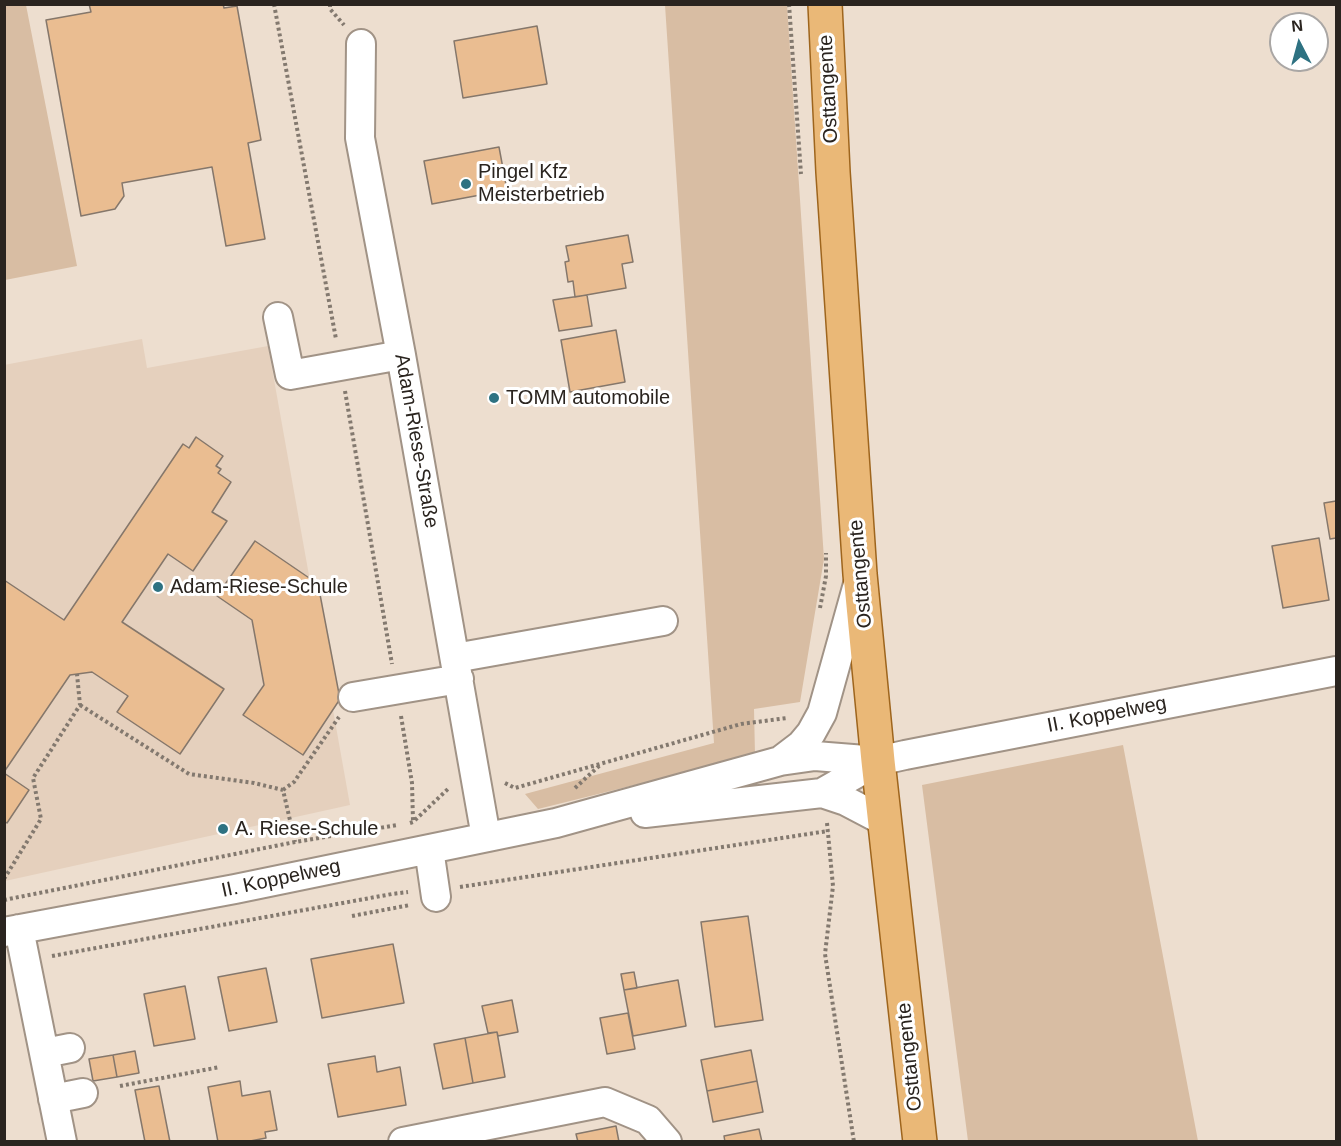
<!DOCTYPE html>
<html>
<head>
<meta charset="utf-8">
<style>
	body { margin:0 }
	#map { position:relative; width:1341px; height:1146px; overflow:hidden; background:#eddecf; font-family:Arial,sans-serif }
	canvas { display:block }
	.frame { position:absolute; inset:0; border:6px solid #2a241f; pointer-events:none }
	.north { position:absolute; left:1269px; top:12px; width:60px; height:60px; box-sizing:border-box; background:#fff; border:2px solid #aaa7a5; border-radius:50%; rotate:354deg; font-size:16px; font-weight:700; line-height:24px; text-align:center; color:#2a241f }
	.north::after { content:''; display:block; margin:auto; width:21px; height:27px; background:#2e7282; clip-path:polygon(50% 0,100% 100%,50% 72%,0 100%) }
</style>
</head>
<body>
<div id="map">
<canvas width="1341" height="1146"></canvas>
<div class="frame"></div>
<div class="north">N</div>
</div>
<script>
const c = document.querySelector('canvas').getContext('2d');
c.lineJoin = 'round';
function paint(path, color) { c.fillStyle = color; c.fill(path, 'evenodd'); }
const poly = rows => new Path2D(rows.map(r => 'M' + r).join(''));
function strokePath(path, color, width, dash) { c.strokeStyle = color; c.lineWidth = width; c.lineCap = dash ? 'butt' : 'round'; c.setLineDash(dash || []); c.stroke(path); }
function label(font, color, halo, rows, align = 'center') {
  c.font = font + ' Arial,sans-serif'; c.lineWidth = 6; c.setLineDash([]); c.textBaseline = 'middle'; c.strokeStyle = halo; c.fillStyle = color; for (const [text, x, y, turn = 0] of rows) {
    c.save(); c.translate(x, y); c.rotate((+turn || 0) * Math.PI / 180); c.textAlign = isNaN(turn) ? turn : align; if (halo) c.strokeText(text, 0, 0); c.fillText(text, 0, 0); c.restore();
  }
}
paint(poly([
	[142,339,147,368,268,346,350,805,5,881,4,365]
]), '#e5d0bd');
paint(poly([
	[5,4,26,5,77,266,5,280],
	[665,5,787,5,824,559,800,702,754,709,755,755,538,809,525,794,714,743],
	[1123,745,1198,1141,968,1141,922,785]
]), '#d8bda3');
const building = poly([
	[89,4,223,4,224,8,237,6,261,140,248,143,265,239,226,246,212,167,122,183,124,196,115,209,81,216,46,20,91,12,89,4],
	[537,26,547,84,463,98,454,41,537,26],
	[499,147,507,190,432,204,424,161,499,147],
	[628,235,633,262,622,264,626,288,575,297,573,281,568,282,565,262,569,261,566,246,628,235],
	[587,295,592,326,559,331,553,300,587,295],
	[616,330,625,382,570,392,561,340,616,330],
	[196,437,223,456,216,466,221,469,218,473,231,482,212,512,227,521,193,571,168,554,122,622,224,689,180,754,117,712,128,696,92,672,70,675,4,772,4,580,64,620,183,444,189,448,196,437],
	[1336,501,1336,538,1330,539,1324,503,1336,501],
	[1319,538,1329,600,1283,608,1272,546,1319,538],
	[255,541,318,584,340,699,303,755,243,715,264,685,252,620,217,596,255,541],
	[4,773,29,790,7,823,4,821,4,773],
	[748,916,763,1020,715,1027,701,922,748,916],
	[393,944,404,1003,322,1018,311,959,393,944],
	[266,968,277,1022,229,1031,218,977,266,968],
	[634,972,637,988,624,990,621,974,634,972],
	[678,980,686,1026,633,1036,624,990,678,980],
	[185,986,195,1039,154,1046,144,994,185,986],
	[512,1000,518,1032,498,1036,497,1032,488,1033,482,1006,512,1000],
	[628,1013,635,1049,607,1054,600,1018,628,1013],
	[497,1032,505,1077,473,1083,465,1038,497,1032],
	[465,1038,473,1083,443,1089,434,1044,465,1038],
	[751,1050,757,1081,707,1091,701,1060,751,1050],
	[135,1051,139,1073,117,1077,113,1055,135,1051],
	[113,1055,117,1077,93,1081,89,1059,113,1055],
	[375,1056,377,1072,400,1067,406,1105,338,1117,328,1064,375,1056],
	[240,1081,242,1096,270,1091,277,1130,265,1132,266,1138,245,1142,218,1142,208,1087,240,1081],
	[757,1081,763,1112,713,1122,707,1091,757,1081],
	[159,1086,170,1142,145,1142,135,1090,159,1086],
	[616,1126,619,1142,578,1142,576,1134,616,1126],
	[759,1129,762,1142,725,1142,724,1136,759,1129]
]);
paint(building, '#eabd91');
strokePath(building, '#85776b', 1.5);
const minor = poly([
	[361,44,360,138,401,355,486,837],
	[278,317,290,375,401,355],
	[455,658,663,621],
	[353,697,459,679],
	[780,761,801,745,811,733,822,713,858,584],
	[822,793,846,801,886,822],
	[645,813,822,793,878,761,905,755,1336,671],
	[429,849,436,897],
	[19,929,62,1142],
	[4,932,235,889,556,823,780,761,815,756,878,761],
	[45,1053,70,1048],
	[53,1099,83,1093],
	[403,1142,605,1102,648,1120,667,1142]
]);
const major = poly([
	[825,4,833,172,860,574,878,761,920,1142]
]);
strokePath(minor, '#a19386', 32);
strokePath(major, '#9e651d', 36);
strokePath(poly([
	[274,4,336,339],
	[330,4,330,9,344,25],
	[789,4,801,174],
	[345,391,392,664],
	[820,608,826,576,826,553],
	[80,705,189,774,254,783,283,790,295,842],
	[401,716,412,783,413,821],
	[505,783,515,788,741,724,787,718],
	[575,788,600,765],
	[283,790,294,782,339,717],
	[410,823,413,822,449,788],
	[827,823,833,886,825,954,854,1142],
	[4,879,41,819,33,778,80,705,77,674],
	[460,887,828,831],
	[4,900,295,842,397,825],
	[352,916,410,905],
	[52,956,392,894,408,892],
	[120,1086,220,1067]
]), '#83796f', 4, [3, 3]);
strokePath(minor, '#fff', 28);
strokePath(major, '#eab877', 33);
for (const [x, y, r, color] of [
	[466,184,6,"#2e7282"],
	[494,398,6,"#2e7282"],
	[158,587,6,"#2e7282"],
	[223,829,6,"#2e7282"]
]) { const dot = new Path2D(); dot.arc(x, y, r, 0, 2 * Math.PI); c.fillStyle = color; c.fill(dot); strokePath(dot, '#fff', 2); }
label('20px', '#2a241f', '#fff', [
	["Osttangente",829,89,-93],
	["Adam-Riese-Straße",416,441,80],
	["Osttangente",861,574,-95],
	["II. Koppelweg",1107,715,-11],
	["II. Koppelweg",281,879,-12],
	["Osttangente",910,1057,-96]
]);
label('20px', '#2a241f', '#fff', [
	["Pingel Kfz",478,172],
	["Meisterbetrieb",478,195],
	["TOMM automobile",506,398],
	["Adam-Riese-Schule",170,587],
	["A. Riese-Schule",235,829]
], 'left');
</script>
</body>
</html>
